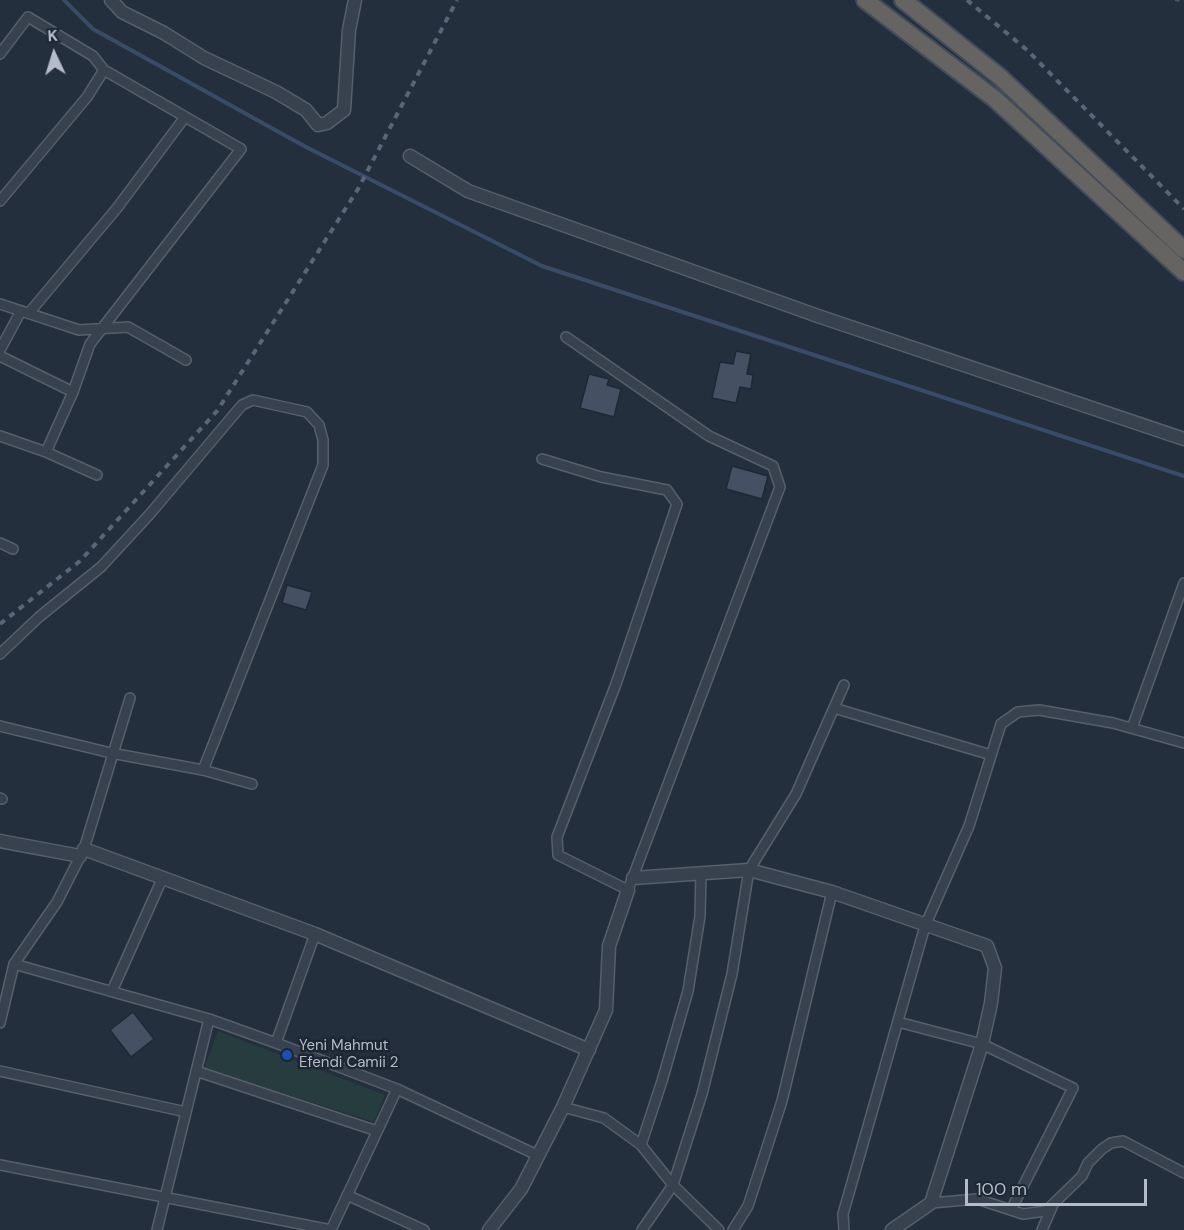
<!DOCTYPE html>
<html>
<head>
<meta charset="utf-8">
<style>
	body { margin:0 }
	#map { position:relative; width:1184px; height:1230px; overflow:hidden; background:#242f3e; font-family:"DM Sans",sans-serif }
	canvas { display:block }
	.north { position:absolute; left:24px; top:24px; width:60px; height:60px; -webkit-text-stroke:4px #1d2633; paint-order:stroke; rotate:356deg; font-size:16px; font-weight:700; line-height:24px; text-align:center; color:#b4bcc9 }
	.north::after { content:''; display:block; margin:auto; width:21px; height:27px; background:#b4bcc9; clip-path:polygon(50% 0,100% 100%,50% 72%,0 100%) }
	.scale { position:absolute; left:965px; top:1179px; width:182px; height:27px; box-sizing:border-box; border:3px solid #b4bcc9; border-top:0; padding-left:8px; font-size:18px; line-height:21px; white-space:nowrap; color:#b4bcc9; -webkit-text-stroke:4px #1d2633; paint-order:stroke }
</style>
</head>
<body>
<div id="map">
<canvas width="1184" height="1230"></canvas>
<div class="north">K</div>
<div class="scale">100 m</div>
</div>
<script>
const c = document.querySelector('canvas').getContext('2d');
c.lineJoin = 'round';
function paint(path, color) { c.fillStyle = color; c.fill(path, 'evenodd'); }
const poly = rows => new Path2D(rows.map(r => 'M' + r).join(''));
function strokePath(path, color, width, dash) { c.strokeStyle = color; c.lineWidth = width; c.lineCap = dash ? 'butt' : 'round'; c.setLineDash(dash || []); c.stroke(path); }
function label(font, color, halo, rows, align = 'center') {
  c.font = font + ' "DM Sans",sans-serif'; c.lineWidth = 5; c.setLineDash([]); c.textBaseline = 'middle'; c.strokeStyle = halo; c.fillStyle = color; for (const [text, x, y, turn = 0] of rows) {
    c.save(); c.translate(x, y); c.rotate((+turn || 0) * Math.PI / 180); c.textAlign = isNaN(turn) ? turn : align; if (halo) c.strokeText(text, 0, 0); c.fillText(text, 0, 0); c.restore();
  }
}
paint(poly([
	[218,1031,385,1095,374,1122,204,1068]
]), '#263c3f');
strokePath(poly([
	[64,0,93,29,304,146,542,266,1184,476]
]), '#394c67', 4);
const building = poly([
	[736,351,751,354,747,374,753,375,751,389,740,387,736,403,712,398,720,362,733,364,736,351],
	[589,374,609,379,607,385,621,389,614,417,580,408,589,374],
	[732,466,768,476,762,499,726,489,732,466],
	[287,585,312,592,306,610,282,603,287,585],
	[133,1012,154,1039,131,1057,110,1030,133,1012]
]);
paint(building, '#455162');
strokePath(building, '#1f2835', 1.5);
const minor = poly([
	[0,54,28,17,93,56,104,70,241,149,90,344,73,392,46,452],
	[0,201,87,97,104,70],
	[0,304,79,330,128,327,186,360],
	[29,313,117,208,185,117],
	[0,350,21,311],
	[0,356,73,392],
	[0,436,46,452,97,475],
	[542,459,601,477,667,490,677,504,616,684,557,837,558,855,628,890,780,487,773,466,709,436,566,337],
	[0,543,13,549],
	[0,654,39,617,101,567,149,515,242,405,253,400,307,412,319,425,323,440,323,465,203,770],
	[834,708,991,755],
	[0,726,111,753,203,770,252,784],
	[1132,728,1184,583],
	[0,798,2,799],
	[14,964,209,1019,276,1043,397,1089,537,1155],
	[112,991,163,877],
	[898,1022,982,1044,1073,1088,1011,1210],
	[0,1023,14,964,57,902,84,849,130,698],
	[276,1043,315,934],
	[0,1071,186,1112],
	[196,1071,377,1131],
	[563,1107,604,1118,641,1145,673,1185,719,1230],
	[641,1145,662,1081,688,991,700,916,701,873],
	[0,1165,331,1230],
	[347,1195,424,1230],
	[931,1203,977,1199,1023,1214,1046,1211,1082,1176,1088,1163,1102,1149,1111,1143,1123,1141,1184,1173],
	[157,1230,209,1019],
	[331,1230,397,1089],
	[642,1230,673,1185,702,1094,732,974,749,870,796,794,844,685],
	[733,1230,748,1206,782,1101,832,892],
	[844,1230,843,1214,925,926,969,826,1001,724,1018,712,1039,710,1113,723,1184,743],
	[1042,1230,1052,1207]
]);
const tertiary = poly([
	[111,0,122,12,164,33,204,58,276,92,306,110,318,125,327,123,344,110,349,30,355,0],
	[410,156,468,191,818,316,1184,439],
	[0,841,80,856],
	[84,849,315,934,589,1050],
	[633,878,749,870,832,892,987,946,995,968,991,1003,982,1044,931,1203,892,1230],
	[489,1230,521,1189,563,1107,606,1010,609,946,628,890]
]);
const trunk = poly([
	[865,0,995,99,1184,272],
	[903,0,1000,77,1184,250]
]);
strokePath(minor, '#565f6c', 12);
strokePath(tertiary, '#565f6c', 15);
strokePath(trunk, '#434c59', 20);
strokePath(poly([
	[1175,0,1184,2]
]), '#44595c', 2, [4.5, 4.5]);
strokePath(minor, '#38414e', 9);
strokePath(tertiary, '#38414e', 12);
strokePath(trunk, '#656462', 16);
strokePath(poly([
	[967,0,1027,50,1184,209],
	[0,624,80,561,217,411,358,189,457,0]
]), '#5a6575', 4, [6, 6]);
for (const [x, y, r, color] of [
	[287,1055,6,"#1a4fb4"]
]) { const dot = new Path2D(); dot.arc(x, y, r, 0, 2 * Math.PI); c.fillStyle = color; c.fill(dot); strokePath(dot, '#1d2633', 2); }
label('15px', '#b4bcc9', '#1d2633', [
	["Yeni Mahmut",299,1046],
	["Efendi Camii 2",299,1063]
], 'left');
</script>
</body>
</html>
